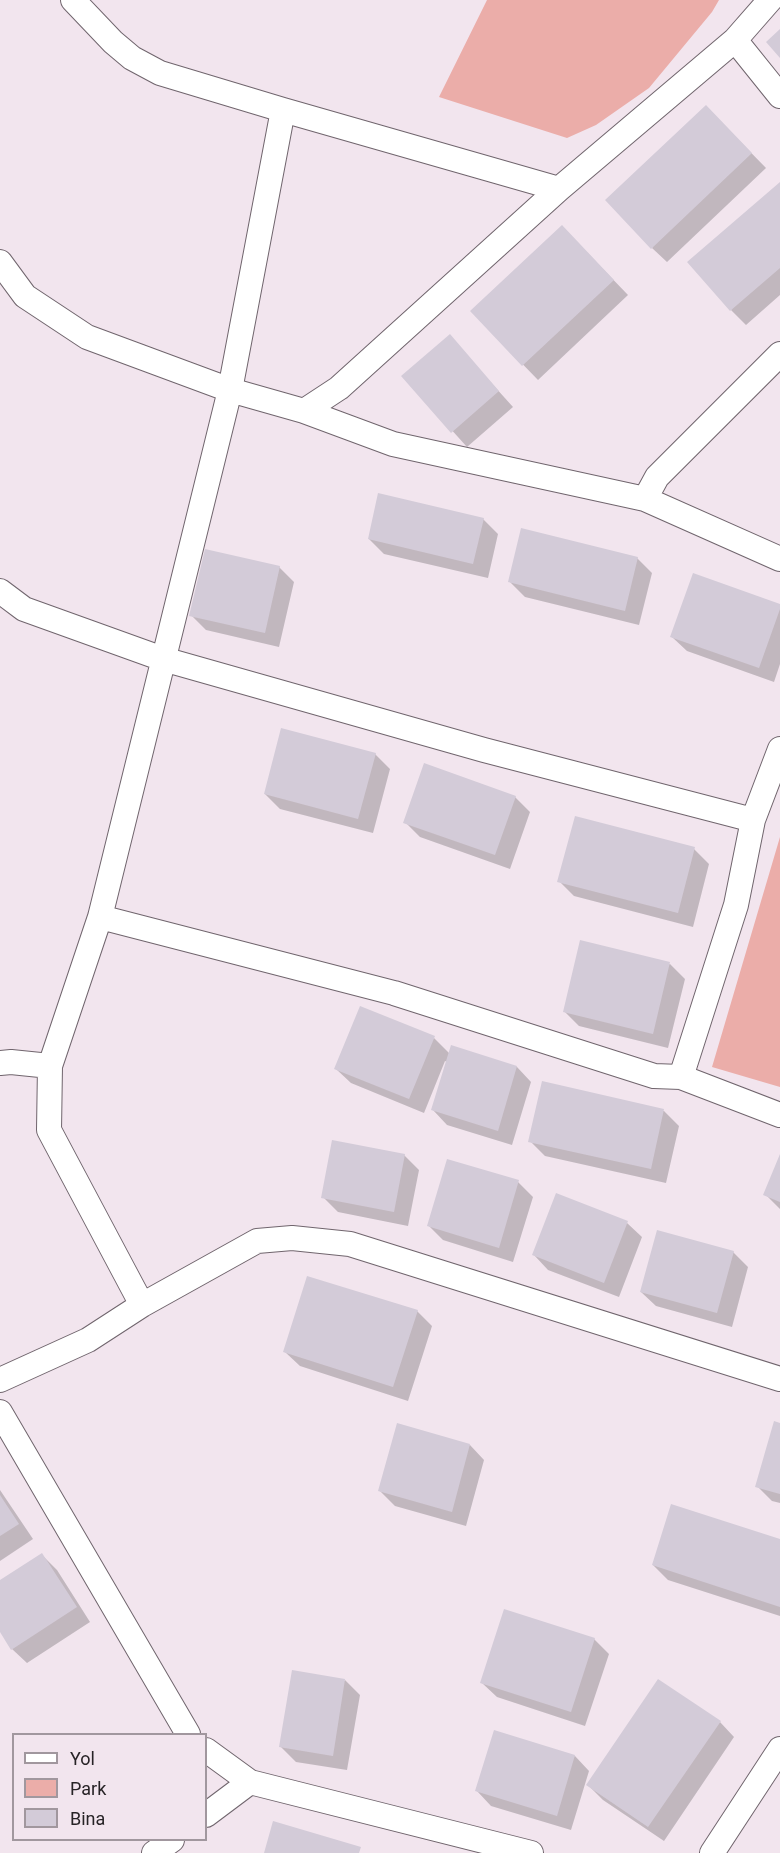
<!DOCTYPE html>
<html>
<head>
<meta charset="utf-8">
<style>
	body { margin:0 }
	#map { position:relative; width:780px; height:1853px; overflow:hidden; background:#f2e5ee; font-family:Roboto,sans-serif }
	canvas { display:block }
	.legend { position:absolute; left:12px; top:1733px; width:195px; height:108px; box-sizing:border-box; background:#f2e5ee; border:2px solid #a1979e; margin:0; padding:8px 10px; list-style:none; font-size:18px; color:#272326 }
	.legend li { display:flex; align-items:center; gap:12px; height:30px }
	.legend b { width:30px; border:2px solid #a1979e }
</style>
</head>
<body>
<div id="map">
<canvas width="780" height="1853"></canvas>
<ul class="legend">
<li><b style="height:8px;background:#fff"></b>Yol</li>
<li><b style="height:16px;background:#ebada9"></b>Park</li>
<li><b style="height:16px;background:#d3cbd8"></b>Bina</li>
</ul>
</div>
<script>
const c = document.querySelector('canvas').getContext('2d');
c.lineJoin = 'round';
function paint(path, color) { c.fillStyle = color; c.fill(path, 'evenodd'); }
const poly = rows => new Path2D(rows.map(r => 'M' + r).join(''));
function strokePath(path, color, width, dash) { c.strokeStyle = color; c.lineWidth = width; c.lineCap = dash ? 'butt' : 'round'; c.setLineDash(dash || []); c.stroke(path); }
paint(poly([
	[487,0,719,0,712,12,649,88,596,125,567,138,439,97],
	[780,837,780,1087,712,1067]
]), '#ebada9');
paint(poly([
	[721,122,766,168,667,262,652,248],
	[780,184,780,295,746,325,731,310],
	[577,242,628,295,538,380,472,312],
	[449,336,513,407,467,447,403,376],
	[483,519,498,534,488,578,384,554,369,539],
	[637,558,652,573,639,625,525,597,510,582],
	[279,567,294,582,279,647,206,630,191,615],
	[780,605,780,664,774,682,687,651,672,637],
	[375,754,390,769,373,833,280,809,265,794],
	[515,797,530,812,510,869,420,837,405,822],
	[694,849,709,864,693,927,574,896,559,881],
	[670,964,685,979,668,1048,579,1026,564,1011],
	[434,1038,450,1054,517,1067,531,1082,512,1145,447,1125,433,1110,447,1062,445,1061,424,1113,351,1083,336,1069],
	[543,1083,664,1111,679,1126,666,1183,545,1156,530,1141],
	[404,1155,419,1170,408,1226,338,1212,323,1197],
	[780,1158,780,1209,765,1194],
	[518,1182,533,1197,513,1262,443,1240,428,1225],
	[627,1223,642,1237,619,1297,548,1270,534,1255],
	[733,1252,748,1267,732,1327,656,1306,641,1292],
	[417,1311,432,1326,408,1401,300,1366,285,1352],
	[780,1424,780,1503,772,1501,757,1486],
	[470,1445,484,1460,466,1526,395,1506,380,1491],
	[0,1490,33,1539,0,1561],
	[780,1541,780,1616,668,1580,653,1565],
	[42,1555,57,1570,90,1622,27,1663,12,1649,0,1630,0,1582],
	[594,1639,609,1654,585,1726,497,1697,482,1683],
	[345,1680,360,1695,347,1770,296,1762,281,1747],
	[720,1722,734,1737,664,1841,603,1800,588,1785],
	[575,1756,589,1771,571,1830,491,1806,477,1791]
]), '#0003');
paint(poly([
	[780,29,780,58,766,42],
	[706,105,752,153,651,249,605,200],
	[780,182,780,268,730,311,687,262],
	[562,225,614,280,522,366,470,311],
	[450,334,499,391,451,433,401,376],
	[378,493,484,518,473,564,368,539],
	[521,528,638,557,625,611,508,582],
	[205,549,280,566,265,633,189,616],
	[693,573,780,604,780,609,759,668,670,637],
	[281,728,376,753,358,819,264,794],
	[424,763,516,796,495,855,403,823],
	[575,816,695,847,678,913,557,882],
	[580,940,670,962,653,1034,563,1012],
	[360,1006,435,1036,409,1099,334,1069],
	[451,1045,517,1066,498,1131,431,1110],
	[542,1081,664,1109,651,1169,528,1142],
	[332,1140,405,1154,394,1212,321,1198],
	[780,1154,780,1202,763,1195],
	[447,1159,519,1180,499,1248,427,1226],
	[556,1193,628,1221,604,1283,532,1255],
	[657,1230,734,1251,717,1313,640,1292],
	[307,1276,418,1310,393,1387,283,1352],
	[774,1421,780,1423,780,1494,755,1487],
	[397,1423,470,1444,452,1512,378,1491],
	[0,1495,19,1524,0,1536],
	[671,1504,780,1539,780,1607,652,1565],
	[42,1553,77,1607,11,1650,0,1632,0,1580],
	[504,1609,595,1638,571,1712,480,1683],
	[292,1670,345,1679,333,1756,279,1747],
	[658,1679,721,1721,648,1827,586,1785],
	[494,1730,575,1755,557,1816,475,1791],
	[273,1821,361,1847,359,1853,264,1853]
]), '#d3cbd8');
const minor = poly([
	[73,0,113,42,132,58,160,73,283,110,559,189],
	[735,40,780,96],
	[0,262,25,296,87,337,230,390,304,411,393,444,645,499,780,559],
	[304,411,339,388,559,189,735,40,770,0],
	[645,499,657,477,780,354],
	[0,591,24,609,163,659,484,750,753,820],
	[100,917,394,993,654,1076,681,1077,780,1115],
	[0,1063,11,1062,50,1066],
	[681,1077,736,905,753,820,780,749],
	[142,1305,49,1130,50,1066,100,917,230,390,283,110],
	[0,1380,88,1340,142,1305,257,1241,292,1238,350,1244,780,1379],
	[0,1412,188,1734],
	[206,1750,250,1782,531,1853],
	[206,1815,250,1782],
	[154,1853,172,1840],
	[712,1853,780,1749]
]);
strokePath(minor, '#70656d', 26);
strokePath(minor, '#fff', 24);
</script>
</body>
</html>
